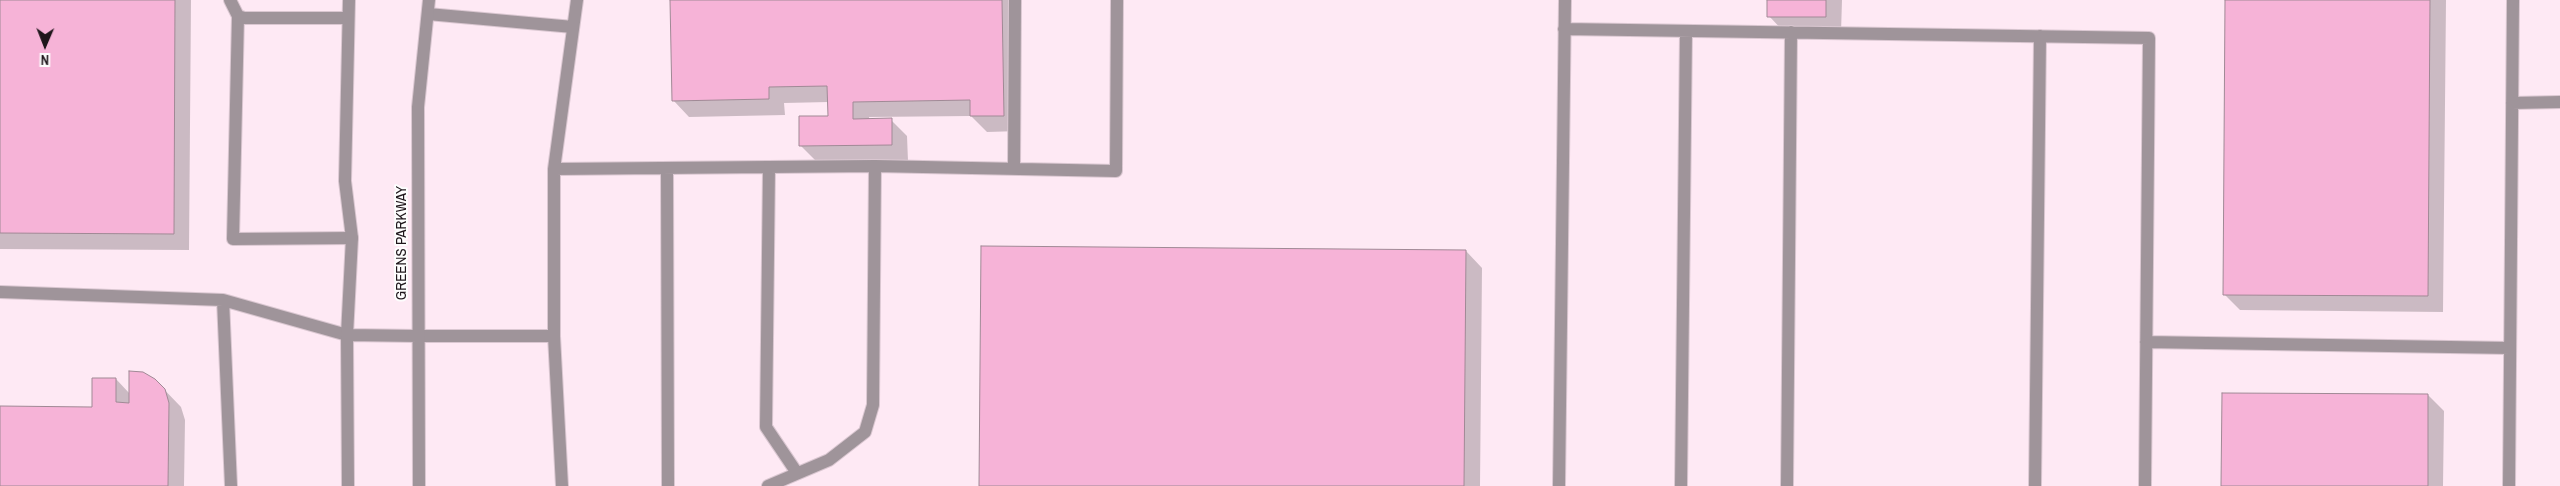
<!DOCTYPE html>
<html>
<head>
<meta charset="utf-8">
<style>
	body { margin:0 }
	#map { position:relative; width:2560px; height:486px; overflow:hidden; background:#fee9f4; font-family:"Archivo Narrow",sans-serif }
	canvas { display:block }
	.north { position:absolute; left:20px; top:20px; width:50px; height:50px; -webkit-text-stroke:4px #fdfdfd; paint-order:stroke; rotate:181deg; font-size:14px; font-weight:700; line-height:20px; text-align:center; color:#1f161b }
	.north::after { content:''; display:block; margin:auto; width:18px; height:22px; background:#1f161b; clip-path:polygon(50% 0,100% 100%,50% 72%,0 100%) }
</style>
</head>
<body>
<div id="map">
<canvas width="2560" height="486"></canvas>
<div class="north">N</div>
</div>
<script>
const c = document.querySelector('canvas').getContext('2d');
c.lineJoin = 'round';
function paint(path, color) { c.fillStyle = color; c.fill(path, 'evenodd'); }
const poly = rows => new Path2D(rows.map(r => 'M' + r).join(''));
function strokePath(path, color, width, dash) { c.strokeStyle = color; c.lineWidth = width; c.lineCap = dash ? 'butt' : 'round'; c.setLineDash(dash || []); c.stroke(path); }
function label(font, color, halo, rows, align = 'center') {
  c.font = font + ' "Archivo Narrow",sans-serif'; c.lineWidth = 4; c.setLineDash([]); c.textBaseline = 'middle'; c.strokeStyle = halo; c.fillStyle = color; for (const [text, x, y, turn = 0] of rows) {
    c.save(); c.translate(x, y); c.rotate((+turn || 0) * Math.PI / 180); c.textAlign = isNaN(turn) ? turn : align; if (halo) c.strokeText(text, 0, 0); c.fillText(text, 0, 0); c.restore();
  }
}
paint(poly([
	[0,0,191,0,189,250,0,249],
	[671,0,1017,0,1020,131,987,132,971,116,869,117,869,120,891,120,907,136,908,161,817,162,801,146,829,117,829,102,784,103,785,115,689,117,673,100],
	[1769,0,1842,0,1841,33,1785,33,1769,16],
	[2261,0,2446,0,2443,312,2240,310,2224,294],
	[1466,251,1482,268,1480,486,981,486],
	[116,379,130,394,155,380,181,407,185,420,184,486,0,486,0,407,93,408],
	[2428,395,2444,411,2443,486,2222,486]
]), '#0003');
const building = poly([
	[0,0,175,0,174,234,0,233,0,0],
	[670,0,1002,0,1004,116,970,116,970,100,853,102,853,119,892,118,892,145,799,146,799,116,828,116,827,86,769,87,769,99,672,101,670,0],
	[1767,0,1826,0,1826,17,1767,17,1767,0],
	[2225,0,2430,0,2428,296,2223,295,2225,0],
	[981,246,1466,250,1464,486,979,486,981,246],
	[129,371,143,372,155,379,165,389,169,403,168,486,0,486,0,406,92,407,92,378,116,378,116,402,129,403,129,371],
	[2222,393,2428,394,2428,486,2221,486,2222,393]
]);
paint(building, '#f6b3d7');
strokePath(building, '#a08995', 1);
const service = poly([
	[230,0,238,16,244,18,348,18],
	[428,14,573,27],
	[238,16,233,239,352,238],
	[1564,29,2149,38,2145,486],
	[2512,103,2560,102],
	[875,166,1116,171,1117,0],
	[769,167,766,427,797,473],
	[667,168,668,486],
	[1014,168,1015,0],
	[554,169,875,166,873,405,865,432,829,460,768,486],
	[0,292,223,300,347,335],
	[223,300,231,486],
	[418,336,554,336],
	[2146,342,2510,348],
	[562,486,554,336,554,169,577,0],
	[1559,486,1565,0],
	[1681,486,1686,31],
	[1787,486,1791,32],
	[2035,486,2040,36],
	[2509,486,2513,0]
]);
const tertiary = poly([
	[347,335,418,336],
	[348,486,347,335,352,238,345,181,349,0],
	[419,486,418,107,429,0]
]);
strokePath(service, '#dac7d1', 14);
strokePath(tertiary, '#dac7d1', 14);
strokePath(service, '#9f949a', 12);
strokePath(tertiary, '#9f949a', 12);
label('15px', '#1f161b', '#fdfdfd', [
	["GREENS PARKWAY",402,243,-90]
]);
</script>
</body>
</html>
